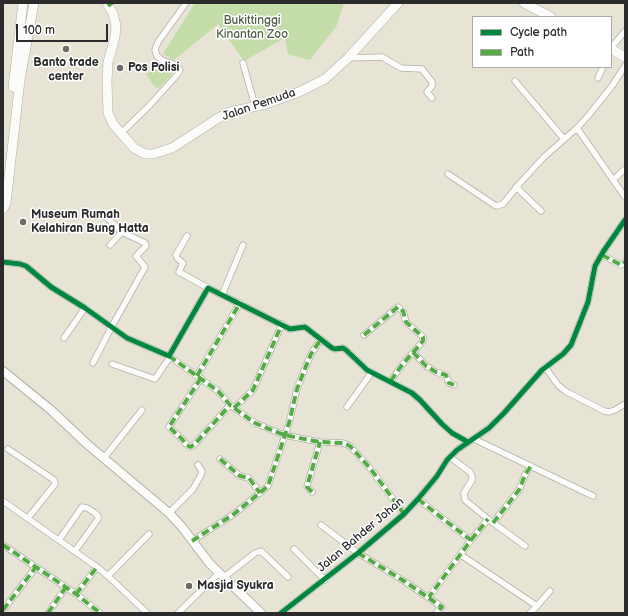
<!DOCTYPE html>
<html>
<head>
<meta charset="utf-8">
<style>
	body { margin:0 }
	#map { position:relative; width:628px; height:616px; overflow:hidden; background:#e7e4d6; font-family:"Balsamiq Sans",sans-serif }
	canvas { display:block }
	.frame { position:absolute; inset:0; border:4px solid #2b2b2b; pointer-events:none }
	.legend { position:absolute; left:472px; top:16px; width:140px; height:52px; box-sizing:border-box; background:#fff; border:1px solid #aaa; margin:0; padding:5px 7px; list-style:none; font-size:12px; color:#2b2b2b }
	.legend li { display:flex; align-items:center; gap:8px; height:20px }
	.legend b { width:20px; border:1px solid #aaa }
	.scale { position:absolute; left:16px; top:24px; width:92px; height:18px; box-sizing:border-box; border:2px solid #2b2b2b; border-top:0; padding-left:5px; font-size:12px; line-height:14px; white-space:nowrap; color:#2b2b2b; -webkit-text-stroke:3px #fff; paint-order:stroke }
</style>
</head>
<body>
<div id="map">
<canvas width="628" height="616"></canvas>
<div class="frame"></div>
<ul class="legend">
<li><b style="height:5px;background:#00873e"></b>Cycle path</li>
<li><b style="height:5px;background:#54ab44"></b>Path</li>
</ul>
<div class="scale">100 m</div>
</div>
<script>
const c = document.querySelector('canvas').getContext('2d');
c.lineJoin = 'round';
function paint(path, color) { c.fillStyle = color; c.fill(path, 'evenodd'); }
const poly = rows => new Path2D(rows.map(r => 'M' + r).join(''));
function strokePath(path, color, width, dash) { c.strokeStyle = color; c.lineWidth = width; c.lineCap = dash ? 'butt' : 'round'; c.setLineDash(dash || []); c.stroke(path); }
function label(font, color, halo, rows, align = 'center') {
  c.font = font + ' "Balsamiq Sans",sans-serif'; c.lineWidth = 3; c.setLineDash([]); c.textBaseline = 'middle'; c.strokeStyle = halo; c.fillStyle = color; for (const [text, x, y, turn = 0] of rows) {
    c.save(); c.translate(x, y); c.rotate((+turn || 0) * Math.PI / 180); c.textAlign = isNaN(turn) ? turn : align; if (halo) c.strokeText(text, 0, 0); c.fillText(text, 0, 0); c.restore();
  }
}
paint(poly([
	[195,3,344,3,336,27,310,60,288,54,285,38,244,61,218,24,174,60,163,54],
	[154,70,169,71,172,74,159,88,155,87,146,74]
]), '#c3dca8');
const street = poly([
	[611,48,625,31],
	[348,58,382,57,401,68,422,69,432,82,432,86,427,92,432,98],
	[243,63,255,106],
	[598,78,603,67],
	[515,81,564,139],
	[577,128,625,197],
	[120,134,149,106,177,75,180,70,176,65,162,60,157,56,155,50,158,42,186,3],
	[448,174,496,206,503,204,520,183,544,157,577,128,588,116,612,86,625,66],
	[613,180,625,169],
	[516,187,541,211],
	[187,236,176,255,177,258,183,263,179,272,208,288],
	[110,245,122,232],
	[602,255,621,265,625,262],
	[3,262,20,264,26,266,51,287,85,308,127,338,169,356,208,288,290,329,305,327,332,348,335,349,343,348,346,350,367,370,412,393,420,400,442,424,452,433,468,442],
	[222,295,243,245],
	[364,335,398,307,403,311,406,322,423,337,423,341,402,365,390,382],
	[64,338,85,308],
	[413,352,426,366,436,372,446,375,449,383,454,385],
	[169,356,218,391,230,405,255,423,284,435,320,442,343,443,350,446,370,468,404,514],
	[93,363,111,328,144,269,145,267,136,256,146,246,145,243,122,232,106,217],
	[112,364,155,379,170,357],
	[545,367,558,385,565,391,604,411,609,412,615,410,625,404],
	[197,376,240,303],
	[201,378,169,427,182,439,186,444,190,447,194,445,230,405],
	[347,407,372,372],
	[234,408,253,390,282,324],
	[474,439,593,496],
	[8,449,54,480,55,484,28,518],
	[450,457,470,472,472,476,472,480,464,493,465,500,488,519,525,546],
	[104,458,142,410],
	[220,459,240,476,249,478,260,493],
	[312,492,307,487,308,483,320,442],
	[418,499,447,522,471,540,429,597],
	[3,501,97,567,108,576,147,613],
	[169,513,193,489,201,475,202,471,198,465],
	[493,523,519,490,525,475,531,466],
	[321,525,358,553,404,581,442,607,436,613],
	[59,540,82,507,87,508,95,513,98,516,98,519,75,551],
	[471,540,488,519],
	[192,541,234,514,268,486,289,423,297,389,304,371,311,354,321,339],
	[3,545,76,594,100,613],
	[294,549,325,580],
	[461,555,537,606,530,613],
	[108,576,149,534],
	[223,578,255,553,261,551,288,577],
	[76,594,97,567],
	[537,606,550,591],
	[3,610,36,567],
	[48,613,66,587],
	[178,613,219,573],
	[281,613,358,553,404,514,418,499,437,476,447,460,457,450,489,428,504,413,542,370,563,354,571,345,588,302,595,266,603,252,625,220]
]);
const secondary = poly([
	[3,371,51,410,87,444,169,513,182,527,210,564,261,613]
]);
const primary = poly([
	[107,3,113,13,116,26,115,37,108,62,107,81,108,113,113,124,134,148,145,154,153,154,172,148,220,117,230,112,266,104,299,92,325,79,348,58,398,3],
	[524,3,551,17],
	[611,49,625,57],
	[13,87,23,3],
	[3,209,6,203,20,80,34,3]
]);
strokePath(street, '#b2b0a8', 7);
strokePath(secondary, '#b2b0a8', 10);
strokePath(primary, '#b2b0a8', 10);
strokePath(street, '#fbfbf9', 5.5);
strokePath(secondary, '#fbfbf9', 8);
strokePath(primary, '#fbfbf9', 9);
strokePath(poly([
	[108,6,112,3],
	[602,255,621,265,625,262],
	[364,335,398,307,403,311,406,322,423,337,423,341,402,365,390,382],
	[413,352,426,366,436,372,446,375,449,383,454,385],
	[169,356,218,391,230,405,255,423,284,435,320,442,343,443,350,446,370,468,404,514],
	[197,376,240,303],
	[201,378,169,427,182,439,186,444,190,447,194,445,230,405],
	[234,408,253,390,282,324],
	[220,459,240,476,249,478,260,493],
	[312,492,307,487,308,483,320,442],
	[418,499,447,522,471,540,429,597],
	[493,523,519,490,525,475,531,466],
	[471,540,488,519],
	[192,541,234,514,268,486,289,423,297,389,304,371,311,354,321,339],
	[3,545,76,594,100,613],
	[358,553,404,581,442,607,436,613],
	[76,594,97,567],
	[3,610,36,567],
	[48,613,66,587]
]), '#54ab44', 4, [8, 4]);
strokePath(poly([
	[3,262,20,264,26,266,51,287,85,308,127,338,169,356,208,288,290,329,305,327,332,348,335,349,343,348,346,350,367,370,412,393,420,400,442,424,452,433,468,442],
	[281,613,358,553,404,514,418,499,437,476,447,460,457,450,489,428,504,413,542,370,563,354,571,345,588,302,595,266,603,252,625,220]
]), '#00873e', 5);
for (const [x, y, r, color] of [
	[66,49,4,"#6d6c67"],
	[120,68,4,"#6d6c67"],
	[23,222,4,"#6d6c67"],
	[189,586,4,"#6d6c67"]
]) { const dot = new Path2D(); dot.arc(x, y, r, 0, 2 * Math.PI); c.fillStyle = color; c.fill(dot); strokePath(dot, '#fff', 1.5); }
label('12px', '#505e45', '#fff', [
	["Bukittinggi",252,21],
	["Kinantan Zoo",252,35]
]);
label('bold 12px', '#2b2b2b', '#fff', [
	["Banto trade",66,63,"center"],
	["center",66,77,"center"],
	["Pos Polisi",128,68],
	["Museum Rumah",31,215],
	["Kelahiran Bung Hatta",31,229],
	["Masjid Syukra",197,586]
], 'left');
label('12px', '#2b2b2b', '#fff', [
	["Jalan Pemuda",259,105,-19],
	["Jalan Bahder Johan",361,535,-40]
]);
</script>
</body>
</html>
